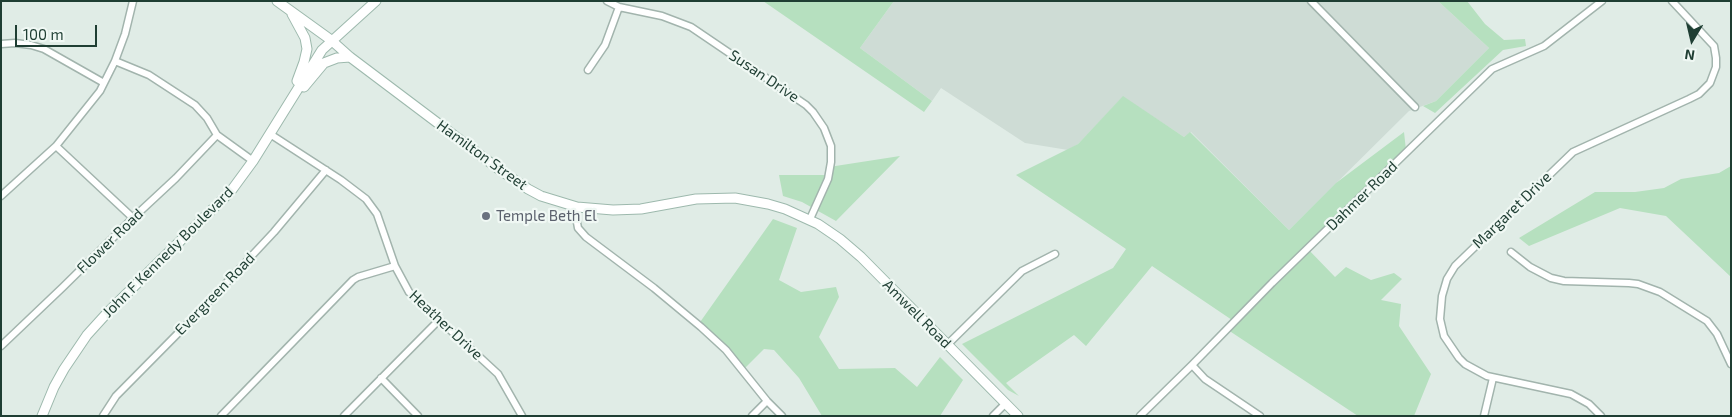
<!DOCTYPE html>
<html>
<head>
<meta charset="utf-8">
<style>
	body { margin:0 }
	#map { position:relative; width:1732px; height:417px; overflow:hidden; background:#e0ece6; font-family:"Exo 2",sans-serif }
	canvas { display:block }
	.frame { position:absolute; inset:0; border:2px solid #1f3e33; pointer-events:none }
	.north { position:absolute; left:1667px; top:15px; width:50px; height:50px; -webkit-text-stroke:4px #f0f8f4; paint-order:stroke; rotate:189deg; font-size:14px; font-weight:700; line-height:20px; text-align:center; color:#1f3e33 }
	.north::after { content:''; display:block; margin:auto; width:18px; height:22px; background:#1f3e33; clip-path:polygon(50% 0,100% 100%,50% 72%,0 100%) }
	.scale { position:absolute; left:15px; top:25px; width:82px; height:22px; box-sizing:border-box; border:2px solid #1f3e33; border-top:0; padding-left:6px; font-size:15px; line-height:18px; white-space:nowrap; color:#1f3e33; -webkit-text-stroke:4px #f0f8f4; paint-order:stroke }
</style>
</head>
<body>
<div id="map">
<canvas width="1732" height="417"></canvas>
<div class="frame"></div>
<div class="north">N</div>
<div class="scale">100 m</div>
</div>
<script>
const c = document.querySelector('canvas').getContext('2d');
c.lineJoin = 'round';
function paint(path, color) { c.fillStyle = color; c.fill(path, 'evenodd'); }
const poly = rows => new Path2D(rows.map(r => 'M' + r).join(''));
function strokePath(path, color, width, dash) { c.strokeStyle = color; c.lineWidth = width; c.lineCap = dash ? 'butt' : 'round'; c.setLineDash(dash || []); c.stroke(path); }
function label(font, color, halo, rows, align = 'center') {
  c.font = font + ' "Exo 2",sans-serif'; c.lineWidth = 4.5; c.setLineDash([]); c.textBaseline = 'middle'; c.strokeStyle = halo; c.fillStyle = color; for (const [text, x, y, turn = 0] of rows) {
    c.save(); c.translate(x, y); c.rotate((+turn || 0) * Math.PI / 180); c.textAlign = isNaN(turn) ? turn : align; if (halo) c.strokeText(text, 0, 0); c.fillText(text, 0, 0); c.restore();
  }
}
paint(poly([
	[894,1,1438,1,1489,48,1436,101,1409,111,1289,230,1191,132,1184,137,1123,97,1078,144,1068,150,1025,143,941,88,932,101,860,48]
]), '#cedcd5');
paint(poly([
	[763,1,894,1,860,48,932,101,924,112],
	[1438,1,1467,1,1485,24,1504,40,1525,39,1526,46,1503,50,1435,113,1423,106,1436,101,1489,48],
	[1123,96,1184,137,1190,132,1289,230,1336,183,1404,132,1406,150,1306,247,1335,277,1346,267,1371,280,1394,273,1402,279,1381,300,1401,304,1399,326,1431,374,1414,416,1358,416,1225,328,1232,320,1152,266,1086,346,1074,335,1006,383,1019,396,1008,390,962,344,1113,268,1126,249,1016,175,1078,144],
	[900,156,836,221,802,202,783,196,779,175,827,175,829,167],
	[1731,166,1731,277,1666,216,1620,208,1529,246,1519,238,1595,192,1635,192,1664,188,1681,179,1719,173],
	[773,219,797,228,779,280,801,292,836,287,839,297,819,337,839,369,895,368,917,387,940,357,963,380,940,416,822,416,799,378,774,350,764,349,741,372,722,349,698,325]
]), '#b6e0bf');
const street = poly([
	[607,1,619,7,662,16,691,27,806,105,813,112,824,128,831,146,831,162,828,179,810,219],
	[1311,1,1415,107],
	[1,44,15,43,31,45,44,49,104,83],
	[115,61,149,75,195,105,207,118,217,135,253,161],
	[588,70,605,45,619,7],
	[270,134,341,180,366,199,377,214,395,266,409,292,498,374,522,416],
	[56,146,133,218],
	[1,196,56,146,100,91,115,61,125,34,133,1],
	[577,207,576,217,578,228,586,237,654,288,701,327,726,350,767,401,782,416],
	[1511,252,1530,267,1551,278,1564,281,1629,283,1638,284,1660,292,1707,321,1717,334,1731,364],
	[947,345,1022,271,1055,254],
	[1,346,63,287,133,218,176,178,217,135],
	[1192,365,1205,379,1260,416],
	[381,378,418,416],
	[103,416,116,396,201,310,274,232,326,170],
	[221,416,353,280,358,277,395,266],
	[344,416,438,321],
	[752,416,767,401],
	[993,416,1006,403],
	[1140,416,1192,365,1272,283,1492,69,1544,46,1602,1],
	[1484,416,1493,378],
	[1601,416,1589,404,1571,394,1487,376,1465,364,1459,358,1444,336,1440,319,1442,296,1447,279,1455,266,1573,152,1689,99,1699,94,1710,83,1716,67,1716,58,1714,46,1672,1]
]);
const secondary = poly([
	[277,1,331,40,350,57,500,170,528,189,541,196,577,207,613,210,641,209,696,199,735,198,768,204,785,209,818,224,840,239,861,257,1018,416],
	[292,14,305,38,307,49,304,62,297,81],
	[304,87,324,63,337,58,350,57],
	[42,416,54,387,64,369,87,335,107,313,231,191,253,161,322,50,376,1]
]);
strokePath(street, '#a2b4ad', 9);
strokePath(secondary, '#9db9ad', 11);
strokePath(street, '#fff', 6);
strokePath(secondary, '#fff', 9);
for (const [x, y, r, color] of [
	[486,216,5,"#6b7280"]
]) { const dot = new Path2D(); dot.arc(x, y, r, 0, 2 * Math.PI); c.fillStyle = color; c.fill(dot); strokePath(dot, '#f0f8f4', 2); }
label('15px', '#1f3e33', '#f0f8f4', [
	["Susan Drive",764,76,34],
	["Hamilton Street",482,155,36],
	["Dahmer Road",1362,196,-44],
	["Margaret Drive",1512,210,-44],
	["Flower Road",110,241,-44],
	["John F Kennedy Boulevard",168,252,-45],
	["Evergreen Road",215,294,-46],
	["Amwell Road",917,314,45],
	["Heather Drive",446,325,43]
]);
label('15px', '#5b616d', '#f0f8f4', [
	["Temple Beth El",496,216]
], 'left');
</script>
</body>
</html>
